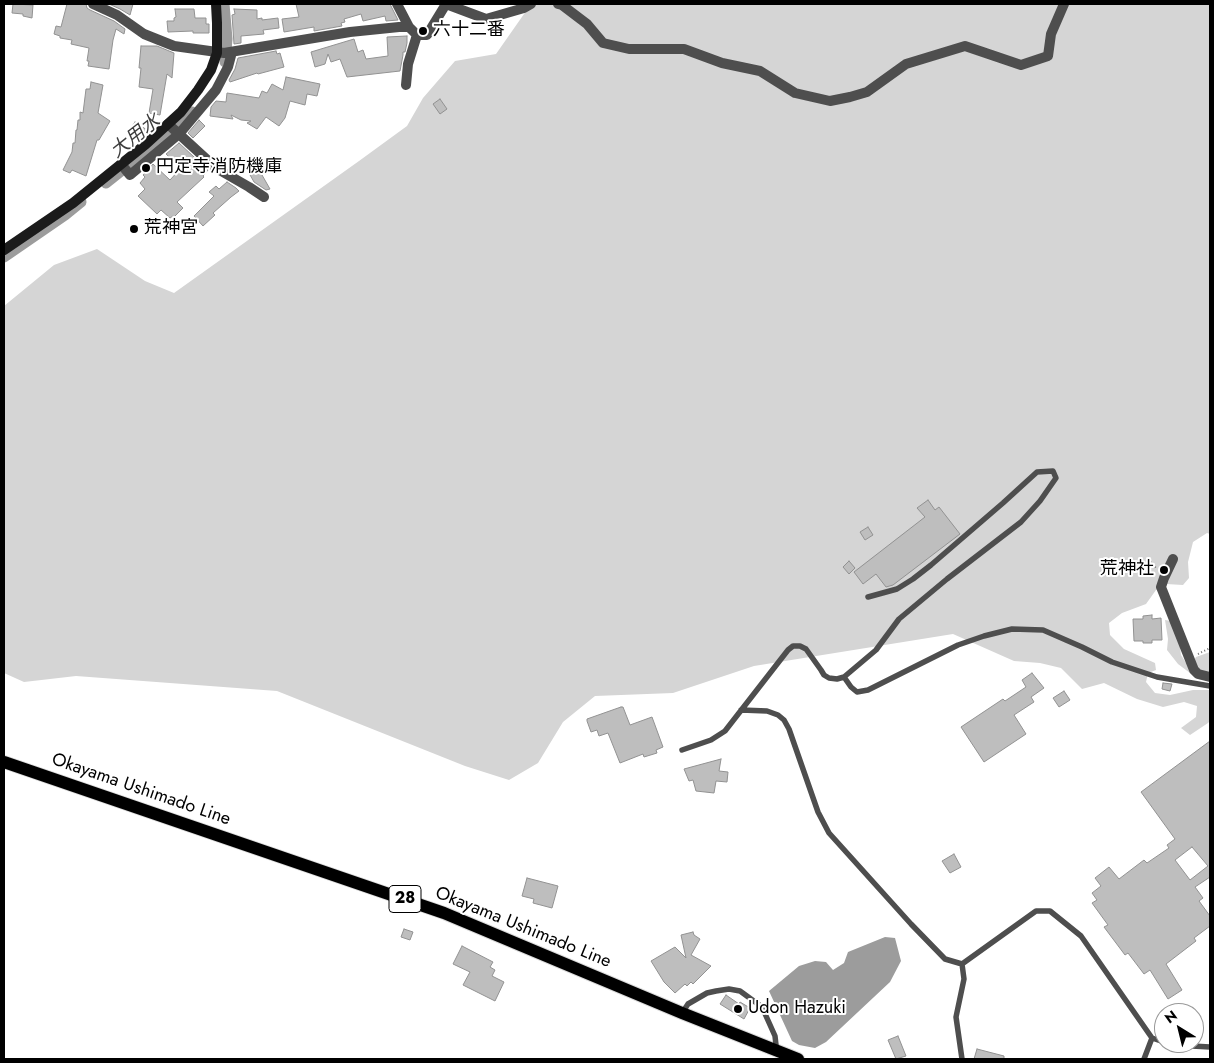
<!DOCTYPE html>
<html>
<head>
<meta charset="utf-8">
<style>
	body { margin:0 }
	#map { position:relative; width:1214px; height:1063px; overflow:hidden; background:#fff; font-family:Jost,sans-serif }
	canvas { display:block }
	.frame { position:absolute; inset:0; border:5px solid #000; pointer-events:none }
	.north { position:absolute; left:1154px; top:1003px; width:50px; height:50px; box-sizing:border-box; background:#fff; border:1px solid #999; border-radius:50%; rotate:324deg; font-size:14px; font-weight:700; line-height:20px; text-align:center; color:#000 }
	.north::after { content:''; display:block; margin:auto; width:18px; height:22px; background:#000; clip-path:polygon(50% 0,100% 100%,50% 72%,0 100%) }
</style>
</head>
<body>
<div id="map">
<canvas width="1214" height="1063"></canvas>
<div class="frame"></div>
<div class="north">N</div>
</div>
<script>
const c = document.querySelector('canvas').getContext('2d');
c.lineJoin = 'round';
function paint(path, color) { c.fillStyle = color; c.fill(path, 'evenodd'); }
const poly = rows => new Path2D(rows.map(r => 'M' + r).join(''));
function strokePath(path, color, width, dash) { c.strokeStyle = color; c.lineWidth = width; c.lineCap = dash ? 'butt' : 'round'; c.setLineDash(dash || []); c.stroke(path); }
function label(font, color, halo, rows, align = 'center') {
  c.font = font + ' Jost,"Noto Sans JP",sans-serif'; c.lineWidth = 4; c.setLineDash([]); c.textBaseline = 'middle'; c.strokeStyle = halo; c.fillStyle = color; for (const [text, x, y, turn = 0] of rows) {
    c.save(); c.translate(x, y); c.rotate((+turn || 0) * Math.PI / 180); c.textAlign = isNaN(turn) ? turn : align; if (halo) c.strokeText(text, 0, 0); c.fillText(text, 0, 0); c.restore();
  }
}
paint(poly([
	[531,4,1210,4,1210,534,1207,533,1193,542,1188,562,1189,578,1183,585,1166,584,1156,590,1146,604,1122,613,1109,623,1110,635,1124,649,1155,663,1156,670,1148,673,1146,682,1155,693,1170,695,1193,690,1210,690,1210,721,1208,723,1190,735,1181,728,1196,717,1197,706,1184,702,1163,707,1137,699,1104,683,1082,689,1061,668,1040,663,1014,661,953,634,754,666,673,693,595,696,563,722,538,763,509,780,465,766,277,691,76,676,24,682,4,673,4,306,54,265,97,249,145,281,174,293,359,161,407,126,423,98,455,61,496,54],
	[1165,620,1171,621,1179,639,1181,655,1186,663,1193,662,1196,657,1210,652,1210,681,1198,679,1178,664,1167,650,1168,639]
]), '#d5d5d5');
paint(poly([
	[885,937,895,938,901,961,890,982,826,1042,815,1048,799,1045,792,1041,769,991,799,966,815,961,826,962,833,970,844,963,848,952]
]), '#9c9c9c');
strokePath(poly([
	[224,4,227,39,225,62],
	[106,183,185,120,192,112],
	[4,257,65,215,81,202]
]), '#9c9c9c', 11);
const building = poly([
	[13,4,33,5,32,18,23,16,23,14,12,13,13,4],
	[67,4,86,4,87,8,90,10,114,21,125,29,124,34,116,29,113,40,109,69,88,66,89,61,87,61,89,48,71,44,72,40,60,38,60,36,54,34,56,26,61,27,67,4],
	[109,4,133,4,130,15,120,9,109,4],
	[296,4,390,4,398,20,386,21,385,16,363,21,361,14,344,19,345,22,341,23,342,26,314,31,314,27,284,32,282,19,299,17,296,4],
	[175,9,194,9,195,18,206,18,206,24,209,24,209,33,193,33,193,31,168,32,167,21,174,21,174,18,176,17,175,9],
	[234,9,257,10,257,19,262,18,262,20,278,18,279,28,263,30,264,34,241,36,241,43,234,44,232,15,235,14,234,9],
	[407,36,407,43,405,52,403,52,403,55,400,71,347,77,340,59,331,62,328,54,325,64,315,67,311,52,354,39,358,52,363,50,366,59,388,56,387,37,407,36],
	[141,46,157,46,174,53,172,78,167,74,160,115,149,113,153,89,139,87,141,68,139,68,141,46],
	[276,51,277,54,280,53,284,67,258,74,257,73,230,82,229,80,235,69,238,58,276,51],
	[286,77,320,84,317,96,307,94,305,105,290,101,285,118,279,126,266,117,257,129,247,123,251,121,241,120,231,115,233,119,210,116,211,107,216,101,226,102,227,93,259,98,262,91,267,93,272,84,283,90,286,77],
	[91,82,103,85,98,113,110,121,99,140,97,140,86,176,72,170,70,173,63,170,72,152,73,143,75,143,76,130,77,130,78,120,80,120,80,112,83,113,86,89,90,89,91,82],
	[440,99,447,109,440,114,433,104,440,99],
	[199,120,205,126,193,138,188,133,199,120],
	[135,122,147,130,142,137,130,129,135,122],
	[179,143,208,170,203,176,204,177,177,202,183,208,174,217,173,216,170,218,161,210,157,214,138,196,145,189,140,183,145,177,143,175,153,164,170,180,181,168,166,154,179,143],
	[254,161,270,189,266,190,254,182,245,166,254,161],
	[227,182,236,188,239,191,231,197,213,213,215,215,203,226,194,216,214,196,209,192,216,186,219,189,227,182],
	[928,500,935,510,939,507,960,534,893,585,886,587,876,574,863,584,854,572,925,517,917,508,928,500],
	[868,527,873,535,865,540,860,532,868,527],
	[849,561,855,568,849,574,843,567,849,561],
	[1152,615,1152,619,1161,618,1162,640,1152,640,1152,643,1143,643,1143,641,1134,641,1133,619,1143,619,1143,616,1152,615],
	[1032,673,1044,688,1031,697,1034,702,1014,715,1026,734,984,762,961,727,1003,699,1005,701,1026,687,1022,680,1032,673],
	[1163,683,1172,684,1170,691,1162,689,1163,683],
	[1064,691,1070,700,1059,707,1053,698,1064,691],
	[621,707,623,707,630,725,652,717,663,747,656,750,657,753,644,757,643,754,620,763,608,733,599,736,597,730,591,732,587,721,587,719,621,707],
	[1210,741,1210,877,1195,887,1203,898,1199,901,1210,916,1210,926,1194,938,1196,941,1166,964,1182,990,1168,999,1150,970,1144,974,1128,953,1125,955,1104,927,1108,925,1092,903,1097,900,1092,893,1101,886,1095,878,1109,867,1119,879,1144,860,1147,863,1169,848,1167,845,1175,839,1141,792,1210,741],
	[1192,847,1208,866,1190,880,1175,860,1192,847],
	[721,759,719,771,728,772,727,782,716,781,714,793,696,791,693,780,689,781,684,769,721,759],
	[954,854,961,867,950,873,942,861,954,854],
	[527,878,558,886,552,908,533,903,534,899,522,896,527,878],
	[404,929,413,932,410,940,401,937,404,929],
	[693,932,694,935,700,939,691,955,711,966,693,984,691,982,687,986,685,984,675,993,664,982,651,961,675,947,686,958,681,935,693,932],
	[462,946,493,962,490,967,495,970,492,976,504,982,495,1001,463,985,470,972,453,964,462,946],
	[726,995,739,1004,740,1002,750,1008,744,1019,720,1004,726,995],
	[898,1036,906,1056,896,1059,888,1040,898,1036],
	[977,1049,1004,1056,1004,1059,974,1059,977,1049]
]);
paint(building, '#bebebe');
strokePath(building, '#929292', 1);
const primary = poly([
	[4,762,444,913,682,1013,798,1059]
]);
strokePath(primary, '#dbdbdb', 14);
strokePath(poly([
	[1148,559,1156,568],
	[1198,654,1210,648]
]), '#707070', 2, [1, 2.5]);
strokePath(poly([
	[868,597,897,589,913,579,931,565,1003,503,1037,472,1053,471,1056,478,1040,501,1021,522,947,579,899,619,876,650,844,677,851,687,857,692,868,690,958,645,984,636,1012,629,1043,630,1082,647,1112,662,1157,677,1210,686],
	[741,710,767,711,778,715,784,720,789,729,818,812,829,833,911,924,945,959,962,964,1036,911,1050,911,1081,936,1152,1038,1164,1042],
	[682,750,711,740,725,731,788,650,793,646,800,646,806,649,821,670,824,675,829,678,837,679,844,677],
	[682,1013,688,1004,707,993,716,991,729,989,740,991,762,1007,775,1036,776,1045,775,1050],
	[1167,1043,1174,1045,1210,1047],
	[962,1059,956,1017,964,979,962,964],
	[1144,1059,1152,1038]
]), '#4e4e4e', 5.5);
strokePath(poly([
	[93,4,117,15,144,34,174,46,224,53,350,32,399,27,409,27,417,35,427,35,446,4,486,19,524,8,531,4],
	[397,4,409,27],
	[558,4,562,5,587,24,603,43,629,49,684,49,722,63,760,71,795,93,830,101,850,97,867,92,906,64,965,46,1021,65,1048,56,1051,34,1064,4],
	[406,85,408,64,417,35],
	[168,124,216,168,249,187,264,197],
	[121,164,130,175,179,134,216,90,228,67,232,52],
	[1173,559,1164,578,1161,587,1194,670,1198,674,1210,677]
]), '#4e4e4e', 10);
strokePath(poly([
	[4,250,73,203,146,144,181,112,198,90,211,70,217,53,217,23,216,4]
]), '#1b1b1b', 10);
strokePath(primary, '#000', 12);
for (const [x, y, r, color] of [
	[423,31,5,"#000"],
	[146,168,5,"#000"],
	[134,229,5,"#000"],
	[1164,570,5,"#000"],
	[738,1009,5,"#000"]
]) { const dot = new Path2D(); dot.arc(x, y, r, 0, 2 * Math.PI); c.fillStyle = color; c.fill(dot); strokePath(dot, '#fff', 2); }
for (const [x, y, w] of [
	[405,899,32]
]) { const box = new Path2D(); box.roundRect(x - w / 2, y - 13.5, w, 27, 4); c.fillStyle = '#fff'; c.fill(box); strokePath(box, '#000', 1); }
label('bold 16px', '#000', null, [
	["28",405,899]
]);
label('18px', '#000', '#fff', [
	["六十二番",433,31],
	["円定寺消防機庫",156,168],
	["荒神宮",144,229],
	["荒神社",1154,570,"right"],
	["Udon Hazuki",748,1009]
], 'left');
label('18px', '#000', '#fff', [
	["Okayama Ushimado Line",141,790,19],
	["Okayama Ushimado Line",523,928,22]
]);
label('italic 19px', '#3d3d3d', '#fff', [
	["大用水",136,137,-38]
]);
</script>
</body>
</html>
